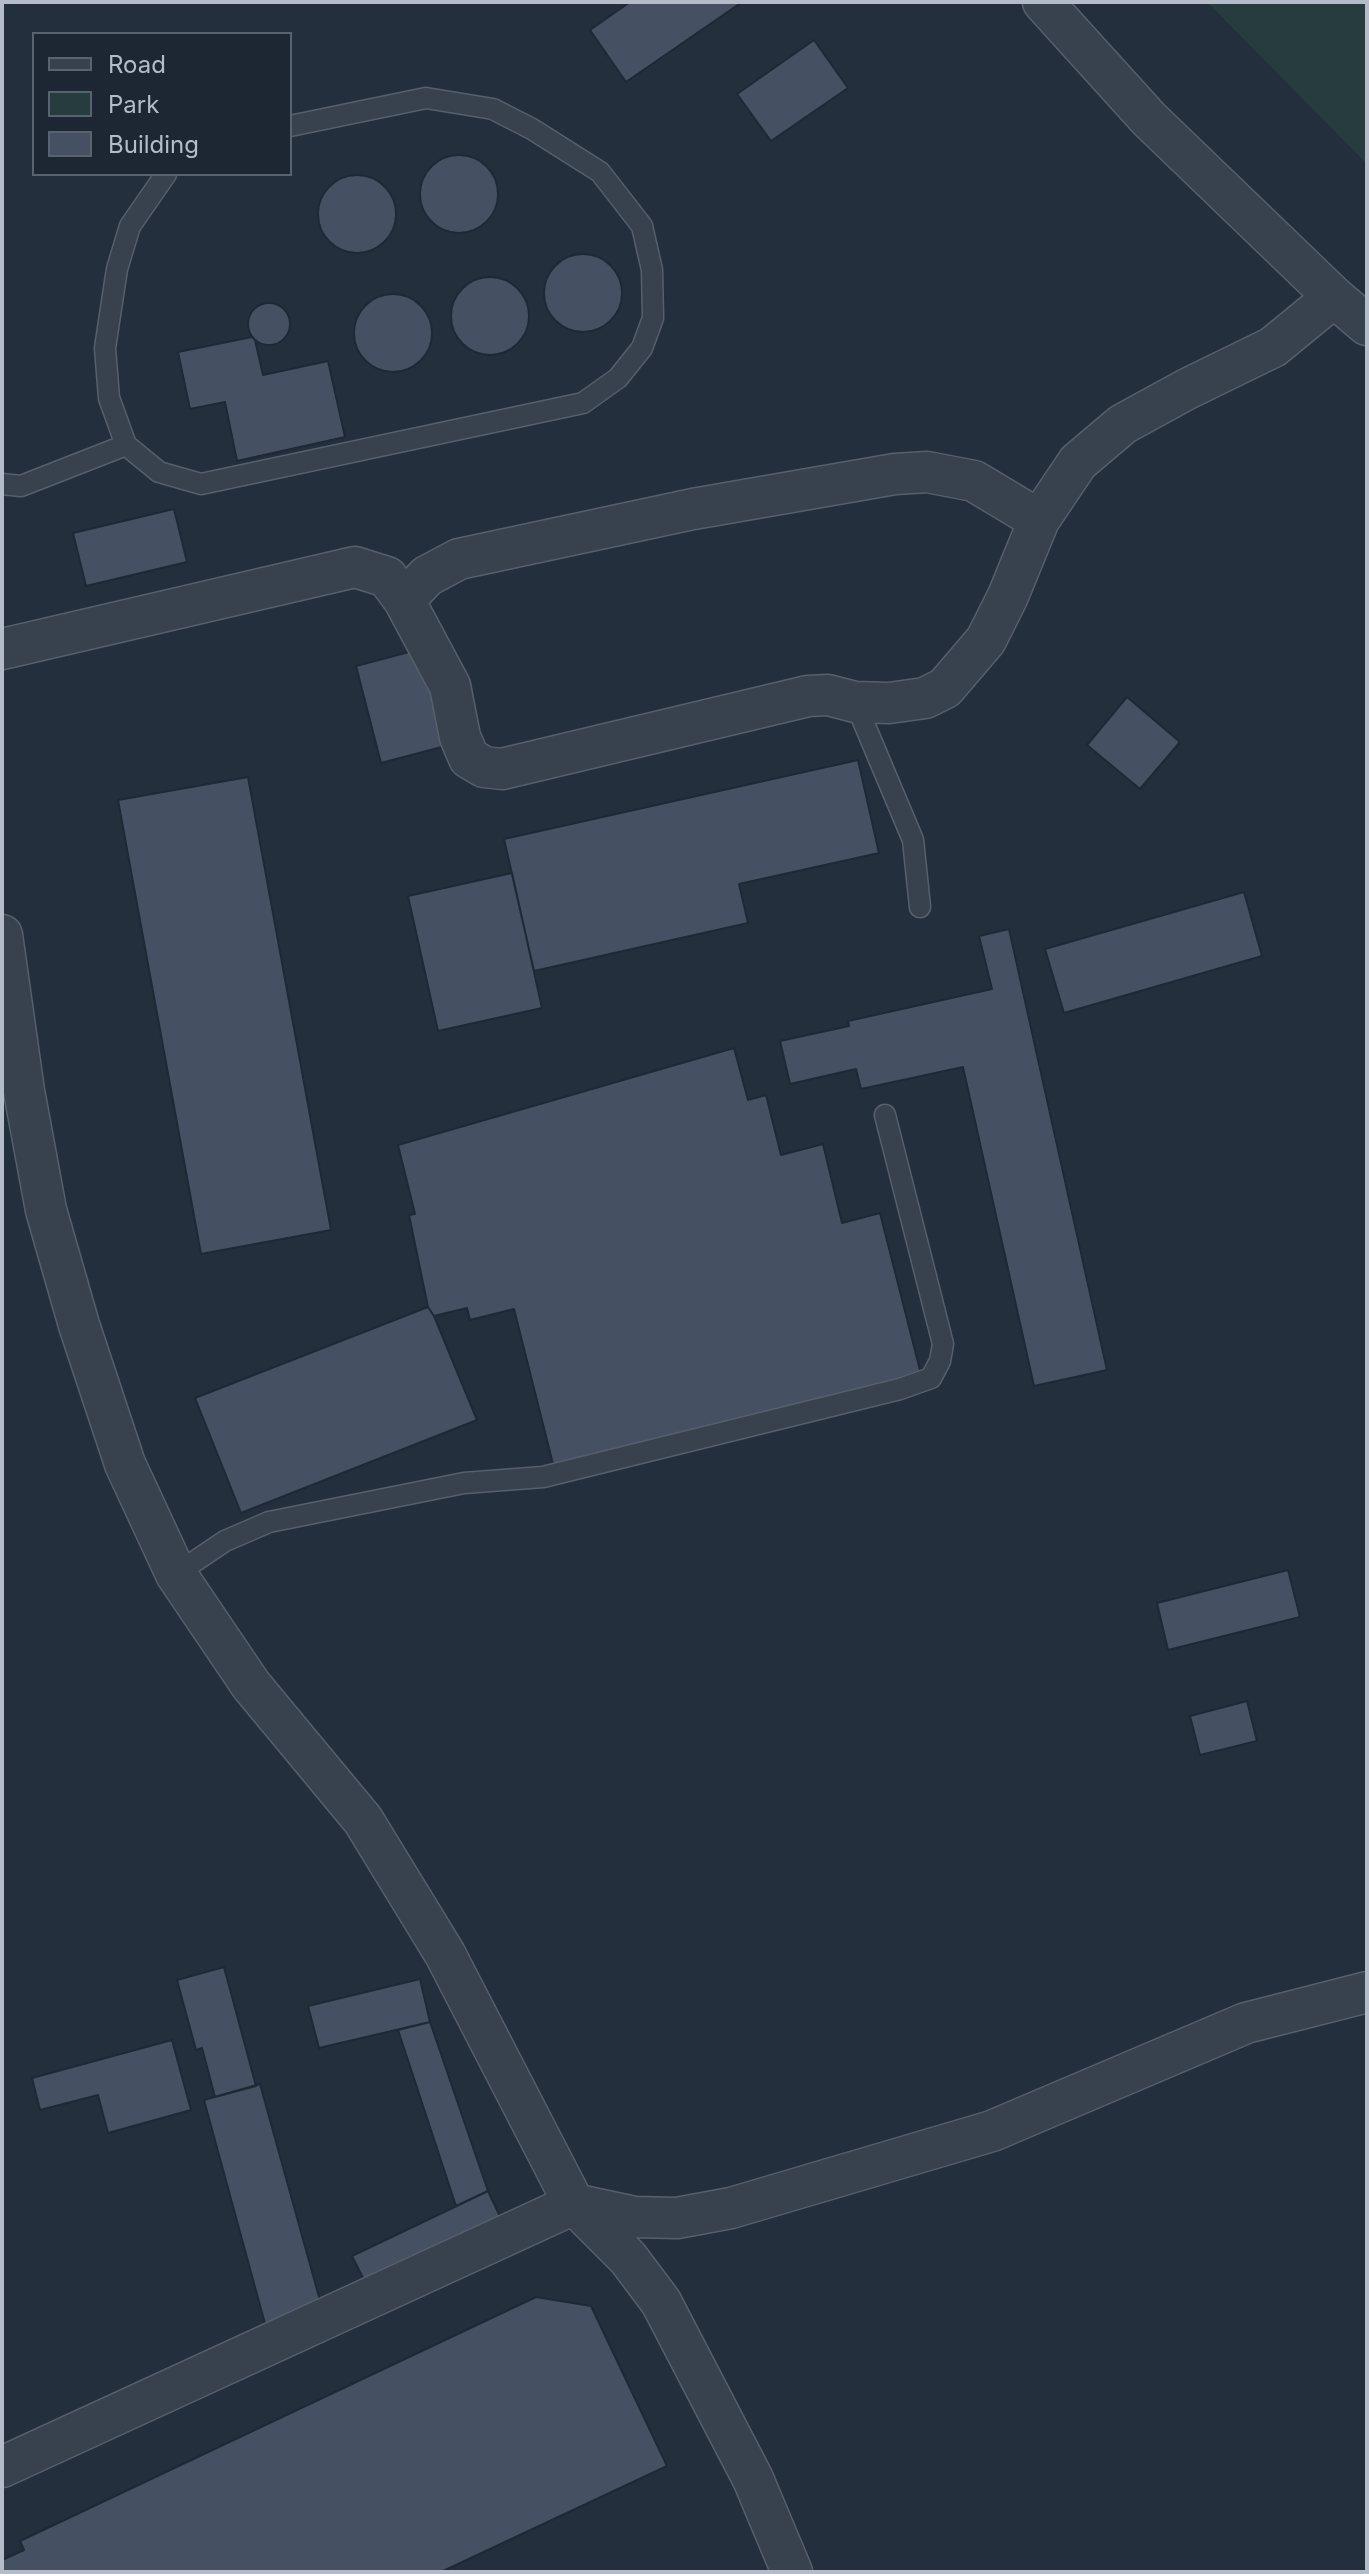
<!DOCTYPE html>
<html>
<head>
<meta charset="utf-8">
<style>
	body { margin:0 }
	#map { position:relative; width:1369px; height:2574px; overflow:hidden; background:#242f3e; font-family:Inter,sans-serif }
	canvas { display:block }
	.frame { position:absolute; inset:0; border:4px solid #b4bcc9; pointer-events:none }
	.legend { position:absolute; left:32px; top:32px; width:260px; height:144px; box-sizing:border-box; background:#1d2633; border:2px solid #59626f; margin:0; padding:10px 14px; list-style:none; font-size:24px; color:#b4bcc9 }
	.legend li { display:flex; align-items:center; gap:16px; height:40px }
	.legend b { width:40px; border:2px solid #59626f }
</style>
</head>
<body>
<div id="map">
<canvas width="1369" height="2574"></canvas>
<div class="frame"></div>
<ul class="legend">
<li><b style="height:10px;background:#38414e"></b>Road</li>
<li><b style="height:22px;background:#263c3f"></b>Park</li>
<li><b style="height:22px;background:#455162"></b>Building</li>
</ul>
</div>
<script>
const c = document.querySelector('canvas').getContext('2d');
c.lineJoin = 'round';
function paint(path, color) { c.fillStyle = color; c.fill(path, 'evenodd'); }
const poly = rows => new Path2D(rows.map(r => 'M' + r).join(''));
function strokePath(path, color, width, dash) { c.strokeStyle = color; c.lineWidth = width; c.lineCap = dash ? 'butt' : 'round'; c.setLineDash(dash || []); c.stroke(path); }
paint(poly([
	[1207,2,1367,2,1367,165,1367,164]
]), '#263c3f');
const building = poly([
	[630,2,742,2,626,82,590,30,630,2],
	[814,40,848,88,771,141,737,94,814,40],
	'420 194a39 39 0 1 1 78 0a39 39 0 1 1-78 0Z',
	'318 214a39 39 0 1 1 78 0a39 39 0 1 1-78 0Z',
	'544 293a39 39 0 1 1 78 0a39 39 0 1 1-78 0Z',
	'451 316a39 39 0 1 1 78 0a39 39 0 1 1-78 0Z',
	'354 333a39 39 0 1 1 78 0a39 39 0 1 1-78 0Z',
	'248 324a21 21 0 1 1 42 0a21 21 0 1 1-42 0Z',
	[252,337,255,340,263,375,328,361,345,437,237,461,225,402,190,409,178,352,252,337],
	[174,509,187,562,86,586,73,533,174,509],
	[428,647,453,744,381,763,356,666,428,647],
	[1127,697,1180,742,1140,789,1087,745,1127,697],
	[858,760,879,853,739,884,748,923,534,971,504,839,858,760],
	[248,777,331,1230,201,1254,118,800,248,777],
	[512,873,542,1008,438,1031,408,896,512,873],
	[1244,892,1262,956,1064,1013,1045,949,1244,892],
	[1009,929,1107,1370,1034,1386,963,1067,861,1089,856,1069,790,1084,780,1041,849,1026,848,1021,992,989,979,936,1009,929],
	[734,1048,748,1100,766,1095,781,1155,823,1144,842,1223,880,1213,921,1374,553,1464,514,1309,470,1320,467,1308,434,1316,428,1307,409,1215,415,1214,398,1145,734,1048],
	[428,1307,434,1316,477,1420,241,1513,195,1398,428,1307],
	[1288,1570,1300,1617,1168,1650,1157,1603,1288,1570],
	[1247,1701,1257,1741,1200,1755,1190,1716,1247,1701],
	[224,1967,256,2086,215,2097,202,2048,196,2050,177,1980,224,1967],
	[420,1979,430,2022,319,2048,308,2006,420,1979],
	[430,2022,488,2191,456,2206,398,2030,430,2022],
	[172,2040,191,2110,108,2133,98,2095,40,2110,32,2078,172,2040],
	[260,2084,324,2315,267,2331,204,2100,260,2084],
	[488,2191,504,2225,369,2290,352,2256,488,2191],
	[536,2297,591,2306,667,2466,441,2572,2,2572,2,2560,24,2550,20,2541,536,2297]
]);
paint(building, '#455162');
strokePath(building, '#1f2835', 2);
const service = poly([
	[126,445,109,398,105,348,117,269,130,226,166,174],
	[2,484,21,486,126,445,159,472,201,484,583,403,618,378,642,348,653,318,652,270,642,226,600,172,532,129,493,109,426,98,290,126],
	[855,702,913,840,920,907],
	[176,1574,225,1541,269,1522,464,1483,543,1477,900,1389,931,1378,940,1361,943,1344,885,1115]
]);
const minor = poly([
	[1043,2,1149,119,1334,297],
	[404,600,427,576,459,559,693,509,895,474,927,472,974,481,1039,520,1078,462,1123,424,1187,389,1273,347,1334,297,1367,325],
	[2,649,355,567,387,577,404,600,450,686,460,737,469,758,484,767,502,769,808,696,828,695,855,702,889,703,925,698,945,688,986,640,1008,596,1039,520],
	[2,935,24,1091,46,1210,79,1325,125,1464,176,1574,251,1685,363,1820,445,1954,574,2204,635,2217,677,2218,731,2208,992,2131,1246,2023,1367,1992],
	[2,2467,574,2204,628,2258,661,2302,753,2479,792,2572]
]);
strokePath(service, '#565f6c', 23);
strokePath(minor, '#565f6c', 43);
strokePath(service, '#38414e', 20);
strokePath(minor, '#38414e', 40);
</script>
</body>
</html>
